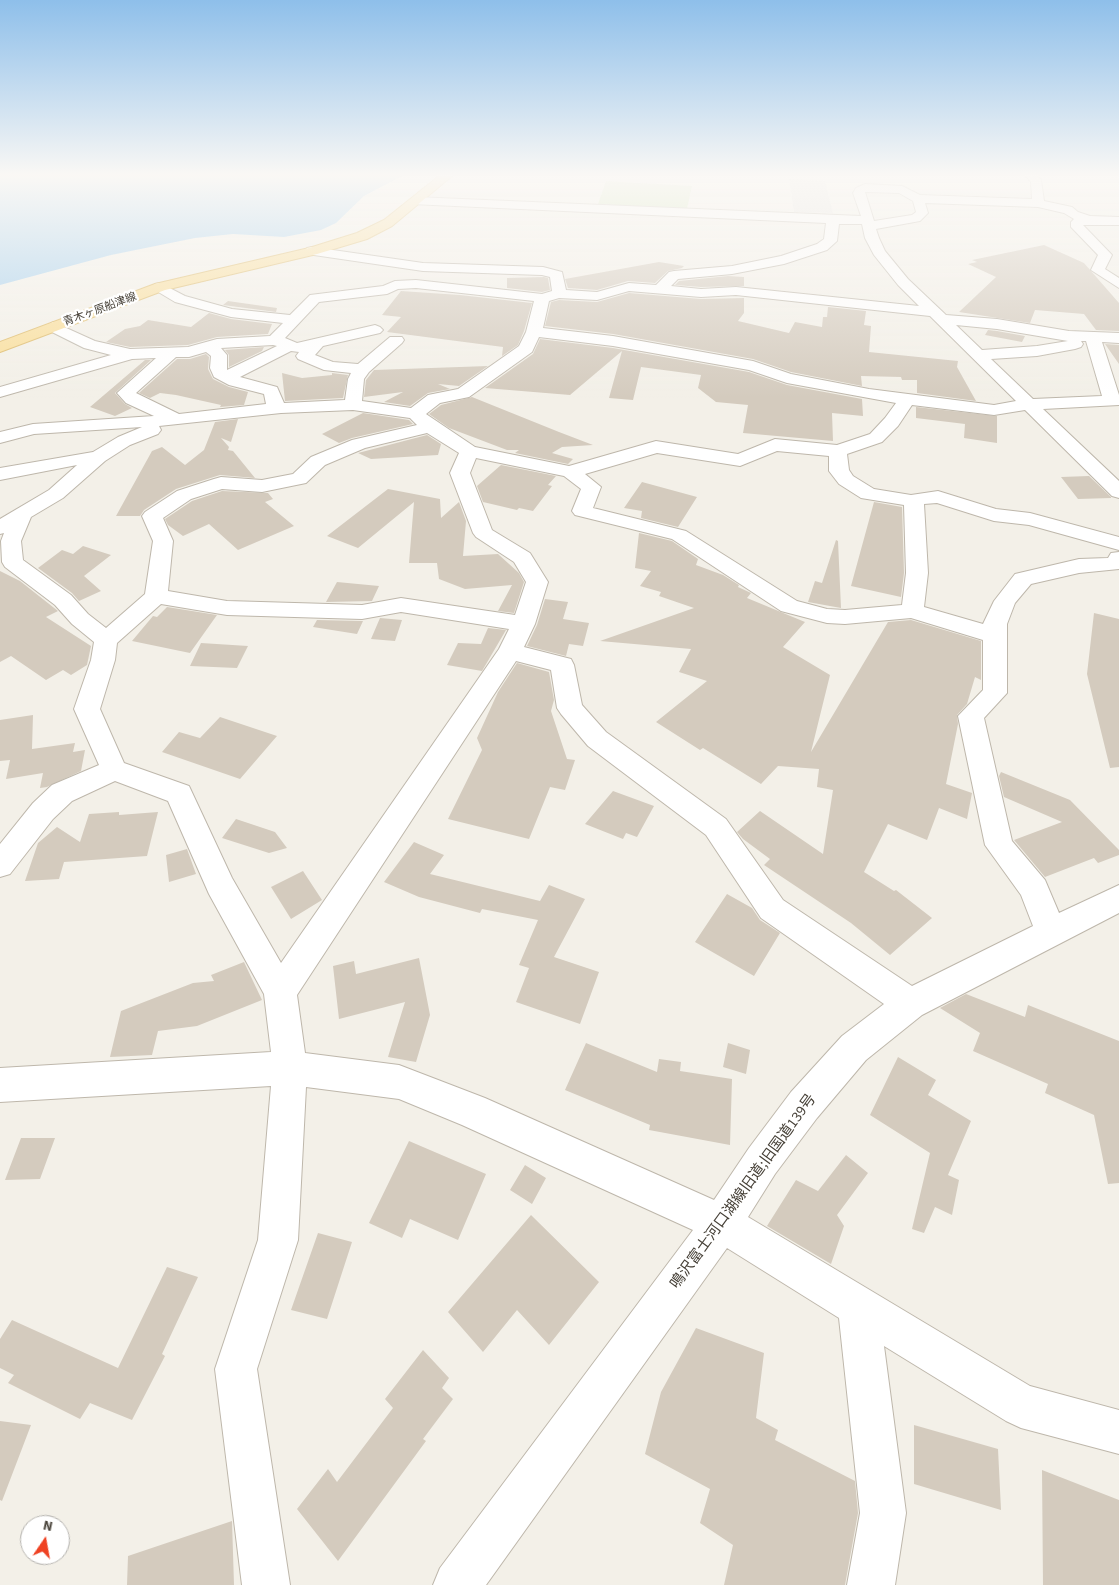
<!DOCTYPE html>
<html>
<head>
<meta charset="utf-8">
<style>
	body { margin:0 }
	#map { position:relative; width:1119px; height:1585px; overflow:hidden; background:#f3f0e8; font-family:"Source Sans 3",sans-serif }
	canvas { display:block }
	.north { position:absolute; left:20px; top:1515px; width:50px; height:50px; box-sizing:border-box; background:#fff; border:1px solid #b5b3af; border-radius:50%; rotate:12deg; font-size:14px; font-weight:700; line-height:20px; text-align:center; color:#464037 }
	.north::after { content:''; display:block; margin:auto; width:18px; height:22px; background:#ef4223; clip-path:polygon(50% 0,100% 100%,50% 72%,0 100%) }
</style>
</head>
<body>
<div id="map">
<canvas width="1119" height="1585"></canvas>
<div class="north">N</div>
</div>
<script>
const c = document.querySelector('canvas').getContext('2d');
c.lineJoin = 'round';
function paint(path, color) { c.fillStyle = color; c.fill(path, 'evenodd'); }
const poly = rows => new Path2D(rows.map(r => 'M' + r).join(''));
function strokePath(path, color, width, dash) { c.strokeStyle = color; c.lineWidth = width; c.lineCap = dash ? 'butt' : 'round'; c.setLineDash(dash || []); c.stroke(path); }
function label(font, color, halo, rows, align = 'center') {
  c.font = font + ' "Source Sans 3","Noto Sans JP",sans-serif'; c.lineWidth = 4.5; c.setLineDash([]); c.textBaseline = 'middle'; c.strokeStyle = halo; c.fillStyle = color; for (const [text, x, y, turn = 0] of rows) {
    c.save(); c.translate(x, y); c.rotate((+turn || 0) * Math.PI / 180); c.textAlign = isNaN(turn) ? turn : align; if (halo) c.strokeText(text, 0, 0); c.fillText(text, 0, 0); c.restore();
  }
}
paint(poly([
	[606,181,692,186,687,209,598,204]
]), '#cee5b2');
paint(poly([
	[789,179,825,181,833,213,794,212]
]), '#e4e2df');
paint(poly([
	[0,176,402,176,364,196,336,223,321,230,284,237,233,234,195,238,111,255,0,285]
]), '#a7d0ed');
paint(poly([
	[1044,245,1084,263,1119,303,1119,331,1096,330,1084,314,1035,310,1030,323,959,312,996,277,968,264,977,262,972,260],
	[659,262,684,266,682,268,668,271,655,283,628,281,597,290,568,288,565,279],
	[728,276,744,277,744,286,701,287,675,285,679,281],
	[544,277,548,278,550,290,542,292,507,288,507,278],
	[401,291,460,295,532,303,524,331,518,345,502,356,503,347,387,332,401,317,382,315],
	[629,293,701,299,744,298,744,313,738,321,789,333,795,322,822,327,823,317,827,317,828,307,866,311,864,325,871,326,869,352,958,361,957,367,976,401,917,393,917,380,902,380,901,377,861,376,862,386,791,372,753,359,613,334,545,326,551,302,559,300,597,302],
	[228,301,277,308,276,312,223,305],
	[209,313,231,319,272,324,268,334,217,337,188,345,130,347,106,342,125,329,140,326,148,320,191,327],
	[988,330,997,331,1025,336,1022,342,985,335],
	[540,339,613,348,749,372,787,385,862,399,863,416,832,413,833,441,743,433,748,405,716,402,698,388,701,375,641,367,633,400,609,398,622,351,570,395,485,388,533,354],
	[1105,344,1119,345,1119,364],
	[264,347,262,351,229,367,229,355,225,350],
	[206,354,209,357,208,369,213,379,229,387,248,392,244,405,220,407,221,405,176,395,160,393,150,398,139,393,177,359,190,359],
	[145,360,151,360,115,393,125,404,132,408,115,416,90,407],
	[488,366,459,386,438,384,450,389,428,393,410,406,384,402,403,392,364,397,366,380,374,370],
	[282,373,302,378,332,375,332,373,348,375,343,398,285,401],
	[472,397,559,432,593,445,562,447,552,453,573,459,568,464,515,453,519,450,507,450,449,428,429,414,441,405],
	[916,407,997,416,997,443,964,438,965,424,916,418],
	[363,413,409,420,413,424,352,438,339,443,322,434],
	[238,419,231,442,221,438,229,447,228,450,233,451,255,478,220,475,176,489,144,510,140,516,116,516,152,451,162,447,185,465,204,450,215,422],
	[427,435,441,444,438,455,371,459,358,453],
	[501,465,556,476,548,485,552,486,533,511,519,508,517,510,483,502,477,486],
	[1089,476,1111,497,1111,498,1078,499,1061,477],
	[642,482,697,497,678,527,641,518,642,511,624,508],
	[388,489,440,499,441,518,459,502,466,521,463,556,498,554,519,573,524,582,514,613,498,611,512,585,465,589,439,579,437,563,409,563,414,502,358,548,327,536],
	[222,491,268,493,273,499,265,502,294,526,238,550,209,524,183,536,168,525,165,519,192,501],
	[874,502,902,507,904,573,901,597,851,586],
	[639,533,672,541,698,559,696,565,723,575,739,585,738,587,751,593,747,598,805,622,783,647,830,675,811,752,888,622,911,620,981,641,981,680,975,677,967,704,957,715,958,724,946,784,972,793,967,819,939,808,927,840,888,824,864,872,894,891,896,890,932,918,890,955,851,923,764,865,770,859,743,839,737,832,760,811,823,854,833,790,817,787,819,769,778,766,761,784,703,748,700,750,656,722,707,681,679,672,691,649,600,641,694,608,659,596,661,592,640,586,651,571,635,568],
	[836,540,838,541,841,608,808,602,815,581,822,583],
	[83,546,111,555,84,576,101,591,79,601,72,593,38,568,62,550,73,554],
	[0,571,20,581,58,611,46,617,91,646,87,665,71,675,63,670,46,680,11,656,0,662],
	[337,582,379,586,372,601,326,602],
	[545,599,568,602,563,619,589,623,583,646,569,644,566,656,527,646,537,625],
	[167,607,217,615,190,653,132,641,153,616,157,617],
	[1094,613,1119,619,1119,767,1110,768,1087,674],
	[380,618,402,620,395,641,371,639],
	[317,620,362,621,363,621,357,634,313,627],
	[488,628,506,630,482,671,447,665,458,643,481,644],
	[201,643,248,646,237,668,190,666],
	[517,663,549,672,554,700,551,711,567,759,575,760,565,790,550,787,529,839,448,819,482,750,477,738,498,692],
	[33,715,32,749,75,743,73,752,85,750,81,771,47,787,40,788,43,773,6,779,10,760,0,761,0,720],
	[220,717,277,736,240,779,162,752,179,732,200,738],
	[1001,772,1070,800,1119,850,1119,855,1098,863,1094,858,1045,877,1014,840,1062,822,1004,797,999,776],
	[613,791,654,806,637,837,626,833,623,839,585,824],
	[119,812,119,815,158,812,147,856,64,862,59,879,25,881,38,843,57,827,80,842,89,814],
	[236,819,275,832,287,848,269,853,222,838],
	[414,842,444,855,430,874,540,901,549,885,585,899,554,957,599,972,580,1024,516,1002,529,968,519,965,538,920,482,909,480,913,419,897,384,882],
	[187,849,196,874,169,882,166,855],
	[303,871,322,900,291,919,271,887],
	[727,894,752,908,760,920,780,933,754,976,695,942],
	[419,958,430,1015,416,1062,388,1057,405,1002,339,1019,333,966,354,961,356,974],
	[244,962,262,1000,197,1026,158,1031,152,1055,110,1057,121,1011,193,983,214,981,211,975],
	[966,994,1025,1017,1028,1005,1119,1041,1119,1183,1108,1184,1094,1115,1045,1093,1048,1084,973,1051,980,1033,940,1008],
	[586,1043,657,1072,659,1059,681,1062,680,1071,732,1079,730,1145,649,1130,650,1125,565,1090],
	[728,1043,750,1050,746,1074,723,1067],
	[898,1057,936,1080,928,1095,971,1121,948,1175,959,1180,952,1215,935,1207,924,1233,912,1229,930,1153,870,1115],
	[21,1138,55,1138,40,1179,5,1180],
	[409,1141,486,1174,458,1240,410,1219,402,1238,369,1223],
	[846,1155,868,1173,837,1215,844,1226,831,1264,767,1226,796,1180,818,1191],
	[525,1165,546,1178,532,1204,510,1190],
	[531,1215,599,1282,549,1345,517,1310,483,1352,448,1312],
	[318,1233,352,1242,327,1319,291,1310],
	[167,1267,198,1277,162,1354,165,1356,132,1420,90,1403,80,1419,8,1383,14,1375,0,1368,0,1339,12,1320,118,1368],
	[696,1328,764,1353,756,1418,778,1430,775,1440,855,1481,858,1513,845,1585,724,1585,733,1545,700,1523,710,1489,645,1454,661,1392],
	[423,1350,449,1378,442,1388,453,1399,423,1439,426,1441,338,1561,297,1509,328,1469,337,1482,393,1408,385,1399],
	[0,1421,31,1425,2,1501,0,1500],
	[914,1425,998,1449,1001,1510,914,1484],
	[1042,1470,1119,1500,1119,1585,1043,1585],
	[232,1521,234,1585,127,1585,128,1556]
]), '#d4cbbe');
const minor = poly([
	[1026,176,1038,176,1041,180,1044,201,1072,207,1078,212,1090,216,1119,217,1119,225,1083,225,1112,255,1105,269,1119,278,1119,288,1091,270,1098,255,1071,227,1071,222,1074,219,1064,213,1038,207,925,203,928,213,920,221,876,229,879,238,885,251,908,279,946,315,997,319,1069,331,1119,333,1119,343,1102,342,1119,395,1119,405,1043,409,1119,481,1119,498,1112,496,1025,410,994,415,912,405,898,426,882,442,847,454,849,470,853,476,874,489,911,495,938,491,996,509,1030,513,1119,537,1119,550,1029,525,994,521,937,503,924,504,928,573,924,607,983,624,994,601,1015,574,1079,559,1108,558,1111,553,1119,552,1119,569,1079,573,1031,584,1015,603,1007,624,1007,693,984,718,1012,841,1045,880,1059,913,1119,885,1119,913,922,1015,866,1060,817,1118,775,1174,748,1217,1030,1386,1119,1410,1119,1454,1021,1428,1006,1421,884,1346,906,1513,895,1585,847,1585,860,1513,839,1318,727,1248,486,1585,433,1585,440,1568,693,1230,462,1125,399,1099,306,1087,298,1240,257,1369,290,1585,242,1585,215,1369,258,1240,271,1086,0,1102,0,1068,271,1052,264,994,209,894,168,801,115,781,72,801,53,819,10,874,0,877,0,844,33,803,52,785,99,765,74,709,91,660,94,642,72,624,55,605,5,567,2,562,1,541,4,533,0,534,0,519,49,490,77,465,0,480,0,468,93,452,118,437,142,427,34,434,0,443,0,432,33,424,154,416,126,403,117,393,156,358,132,359,0,397,0,387,111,355,84,348,48,330,45,327,53,322,95,341,130,349,188,347,217,339,270,336,283,323,231,317,175,302,155,290,153,287,155,284,160,283,185,296,232,309,290,315,310,295,383,286,395,281,416,280,542,294,552,291,550,277,542,275,423,271,307,254,305,251,307,248,312,247,423,263,543,267,562,272,566,290,597,292,629,283,656,285,669,272,674,271,732,266,781,256,817,244,824,239,826,223,411,204,409,201,415,197,861,216,853,193,856,188,865,184,902,186,920,195,1032,199,1031,182,1026,176],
	[865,192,899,193,913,201,916,212,912,215,874,221,865,192],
	[839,224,862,224,865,238,874,255,898,285,919,306,736,287,701,289,671,286,678,279,732,274,784,264,827,250,837,241,839,224],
	[416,288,534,301,526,332,519,346,458,389,428,395,411,408,362,401,364,379,369,372,402,343,404,340,402,337,390,337,358,364,333,362,315,355,323,346,380,333,383,330,380,327,375,325,297,343,285,338,319,302,387,294,398,289,416,288],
	[629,291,701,297,736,295,930,316,1016,401,994,405,869,389,791,374,753,361,613,336,543,328,549,301,559,298,597,300,629,291],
	[956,325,997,329,1068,341,1037,346,982,350,956,325],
	[539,337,613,346,749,370,787,383,896,403,885,418,870,434,837,445,775,439,738,454,656,441,569,466,475,447,426,414,440,403,469,397,532,352,539,337],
	[1081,341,1086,341,1102,396,1033,399,991,359,1037,356,1075,349,1081,347,1083,344,1081,341],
	[273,345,277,346,227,370,227,355,221,348,273,345],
	[291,351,299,352,296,356,298,359,324,370,351,373,348,379,345,400,284,403,277,387,240,377,291,351],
	[206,352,211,356,210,368,214,377,229,385,264,394,266,404,179,414,136,393,176,357,189,357,206,352],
	[353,410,410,418,417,425,352,440,311,457,293,474,262,480,221,477,214,479,177,491,145,512,142,516,153,541,145,594,106,628,88,614,71,595,23,560,21,541,31,517,63,498,105,461,130,445,158,434,161,430,159,426,281,413,353,410],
	[427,433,459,453,450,473,473,533,476,537,514,562,526,582,515,615,401,598,362,605,227,601,168,591,173,541,163,518,191,499,222,489,262,492,306,483,325,465,365,448,427,433],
	[777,451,829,456,829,471,839,484,861,498,904,505,906,573,902,605,845,610,827,609,797,601,686,531,593,508,601,487,585,474,657,453,740,466,777,451],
	[476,458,564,476,581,489,572,511,575,515,672,539,781,611,827,623,845,624,911,618,983,640,983,690,958,716,985,845,1021,895,1033,926,912,986,783,900,726,819,606,732,582,705,574,665,571,659,524,647,535,624,548,582,530,553,492,530,470,473,476,458],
	[161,604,227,615,362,619,401,612,509,629,499,649,281,963,232,878,189,786,124,763,100,709,115,660,117,643,161,604],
	[516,661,551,670,557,708,561,714,588,746,706,835,761,918,884,1004,842,1036,791,1092,749,1148,714,1200,485,1098,399,1065,305,1053,297,995,516,661]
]);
const major = poly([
	[439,176,452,176,392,226,367,239,317,254,165,290,0,352,0,342,155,284,309,248,357,233,384,220,439,176]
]);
strokePath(minor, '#beb7ab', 2);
strokePath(major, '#debb6b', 2);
paint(minor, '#fff');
paint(major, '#f9de9b');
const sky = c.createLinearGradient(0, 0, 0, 398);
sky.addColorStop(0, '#8ebfea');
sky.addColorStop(0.44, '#faf8f5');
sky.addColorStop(1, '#faf8f500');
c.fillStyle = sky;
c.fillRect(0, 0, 1119, 398);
label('11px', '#464037', '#fff', [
	["青木ヶ原船津線",100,310,-20]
]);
label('15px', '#464037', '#fff', [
	["鳴沢富士河口湖線旧道;旧国道139号",744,1192,-54]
]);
</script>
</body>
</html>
